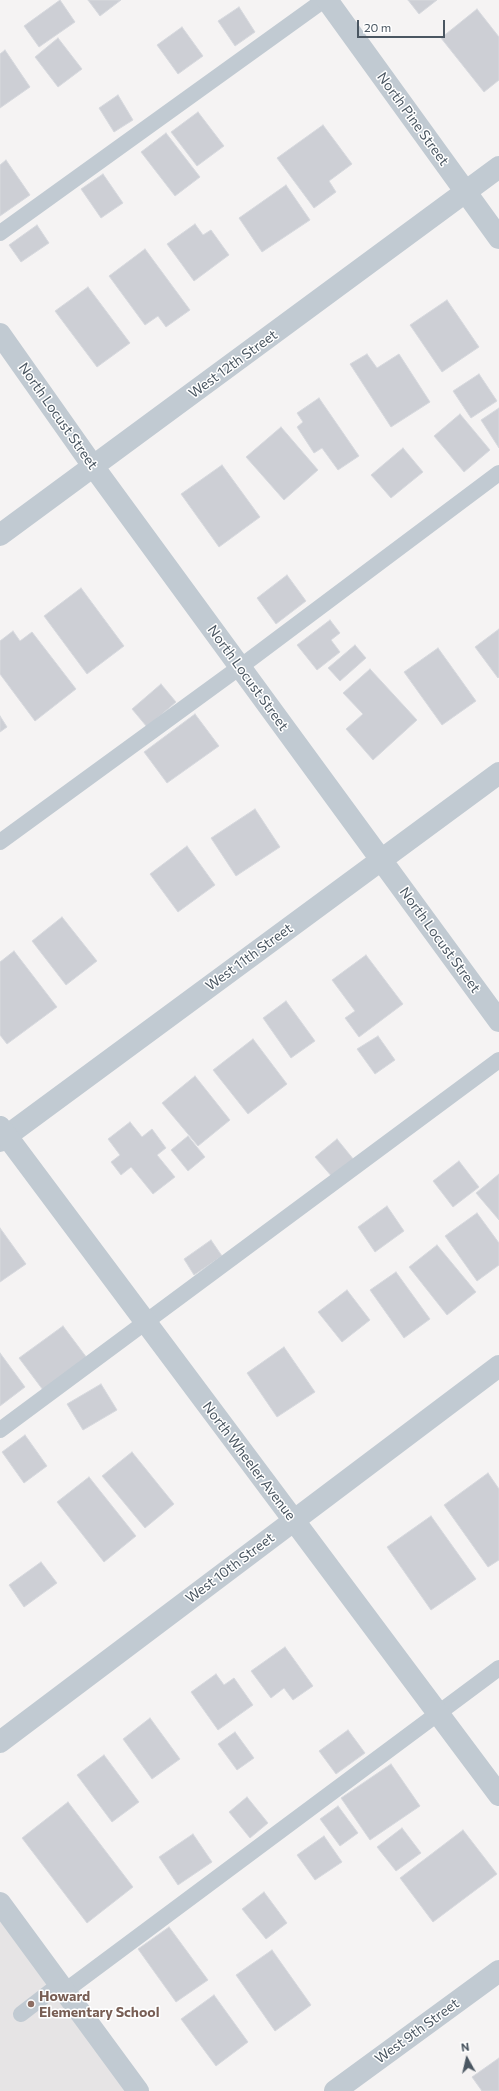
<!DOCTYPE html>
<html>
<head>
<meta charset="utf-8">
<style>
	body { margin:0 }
	#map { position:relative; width:499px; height:2091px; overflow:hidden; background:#f5f3f3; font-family:Commissioner,sans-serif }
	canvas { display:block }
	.north { position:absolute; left:447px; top:2039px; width:40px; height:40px; -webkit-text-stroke:3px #fff; paint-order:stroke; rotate:352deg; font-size:11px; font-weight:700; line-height:16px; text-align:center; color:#4a5661 }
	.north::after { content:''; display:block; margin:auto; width:14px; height:18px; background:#4a5661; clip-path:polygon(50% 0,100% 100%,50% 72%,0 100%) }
	.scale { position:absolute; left:357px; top:20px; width:88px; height:18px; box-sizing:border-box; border:2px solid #4a5661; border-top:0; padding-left:5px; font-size:12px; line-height:14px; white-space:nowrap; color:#4a5661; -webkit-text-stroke:3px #fff; paint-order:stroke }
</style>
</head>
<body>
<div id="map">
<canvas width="499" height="2091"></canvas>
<div class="north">N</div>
<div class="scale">20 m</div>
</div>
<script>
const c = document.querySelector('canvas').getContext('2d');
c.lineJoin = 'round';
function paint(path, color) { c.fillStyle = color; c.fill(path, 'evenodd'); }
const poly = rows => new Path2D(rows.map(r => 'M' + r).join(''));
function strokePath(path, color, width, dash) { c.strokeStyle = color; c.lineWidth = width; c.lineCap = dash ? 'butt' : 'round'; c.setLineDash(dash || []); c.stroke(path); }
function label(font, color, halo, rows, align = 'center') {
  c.font = font + ' Commissioner,sans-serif'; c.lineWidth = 3; c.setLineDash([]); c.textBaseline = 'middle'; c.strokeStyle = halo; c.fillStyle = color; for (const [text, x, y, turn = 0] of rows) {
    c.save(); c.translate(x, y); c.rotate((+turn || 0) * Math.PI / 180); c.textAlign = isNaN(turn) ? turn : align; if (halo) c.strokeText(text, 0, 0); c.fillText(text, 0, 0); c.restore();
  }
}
paint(poly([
	[0,1916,126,2091,0,2091]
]), '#e6e4e5');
const building = poly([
	[60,0,75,22,39,47,24,26,60,0],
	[88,0,121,0,100,16,88,0],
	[408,0,437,0,419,14,408,0],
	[239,7,255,32,235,46,218,21,239,7],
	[477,9,499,37,499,80,484,92,441,38,477,9],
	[182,27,203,56,178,74,157,45,182,27],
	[58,38,82,69,58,87,35,57,58,38],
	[5,50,30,87,0,108,0,54,5,50],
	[118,95,133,120,114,132,99,108,118,95],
	[198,112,224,146,197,166,171,132,198,112],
	[323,125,352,164,329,181,336,192,314,208,277,158,323,125],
	[166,133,200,177,175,196,141,152,166,133],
	[6,160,30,195,0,216,0,165,6,160],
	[103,174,123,203,101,218,81,189,103,174],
	[286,185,310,220,262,252,239,218,286,185],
	[195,224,203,235,211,230,229,255,194,281,167,244,195,224],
	[37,225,49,243,21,262,9,245,37,225],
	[145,249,190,310,166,327,158,316,145,325,109,276,145,249],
	[88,287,130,343,97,367,55,311,88,287],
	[447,300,479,347,442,372,410,325,447,300],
	[367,354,377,368,399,354,430,402,391,427,350,364,367,354],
	[479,374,497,401,471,418,453,391,479,374],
	[319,398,359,456,338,470,322,448,314,453,297,427,303,422,297,413,319,398],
	[499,408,499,448,481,420,499,408],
	[460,414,490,450,464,472,434,436,460,414],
	[281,427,318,470,284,500,246,457,281,427],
	[403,448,423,472,391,498,371,475,403,448],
	[222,465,260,517,219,547,181,494,222,465],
	[287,575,306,601,276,624,257,598,287,575],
	[81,588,124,646,87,674,44,616,81,588],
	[330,620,340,633,331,640,340,652,317,670,297,645,330,620],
	[499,629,499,677,498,678,475,647,499,629],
	[13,631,20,641,32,632,76,689,35,721,0,674,0,641,13,631],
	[355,645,366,658,340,681,328,668,355,645],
	[438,648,476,701,442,725,404,672,438,648],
	[370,669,417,720,373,760,346,729,363,714,343,693,370,669],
	[161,684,176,702,147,727,132,709,161,684],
	[195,714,219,746,167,783,144,752,195,714],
	[0,716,7,727,0,732,0,716],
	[255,809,280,847,236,876,211,838,255,809],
	[187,846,215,885,178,912,150,874,187,846],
	[62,917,97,961,66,985,32,941,62,917],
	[14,951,57,1007,7,1044,0,1035,0,962,14,951],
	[366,955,403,1004,359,1037,345,1018,355,1011,332,980,366,955],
	[286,1001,315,1041,291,1058,263,1018,286,1001],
	[378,1036,395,1060,375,1074,357,1049,378,1036],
	[253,1039,287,1084,248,1114,213,1070,253,1039],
	[195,1076,230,1120,198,1146,162,1103,195,1076],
	[130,1122,142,1137,152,1129,166,1148,157,1155,175,1177,153,1194,131,1167,121,1175,111,1162,120,1155,108,1139,130,1122],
	[188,1136,205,1157,188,1171,171,1150,188,1136],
	[337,1139,354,1160,333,1178,315,1157,337,1139],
	[459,1161,479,1187,453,1207,433,1181,459,1161],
	[499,1174,499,1220,476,1193,499,1174],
	[387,1206,404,1231,375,1252,358,1227,387,1206],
	[477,1213,499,1243,499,1265,477,1281,445,1236,477,1213],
	[0,1228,26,1264,0,1282,0,1228],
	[211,1240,222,1256,194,1275,184,1259,211,1240],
	[437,1245,476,1292,447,1315,409,1267,437,1245],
	[396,1272,430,1319,404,1338,370,1290,396,1272],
	[347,1290,370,1320,342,1342,318,1312,347,1290],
	[63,1326,87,1358,43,1390,19,1358,63,1326],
	[284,1347,315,1392,277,1417,247,1373,284,1347],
	[0,1353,25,1387,0,1406,0,1353],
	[101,1384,117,1410,83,1430,67,1404,101,1384],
	[25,1435,47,1466,24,1483,2,1452,25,1435],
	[132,1452,174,1504,145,1528,102,1476,132,1452],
	[488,1473,499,1489,499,1560,488,1567,444,1505,488,1473],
	[89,1477,136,1536,104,1562,57,1502,89,1477],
	[431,1516,476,1579,431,1610,387,1547,431,1516],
	[41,1562,57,1583,24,1607,9,1585,41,1562],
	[285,1647,313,1686,293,1700,284,1688,271,1698,251,1671,285,1647],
	[216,1674,224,1685,234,1678,253,1705,218,1730,191,1692,216,1674],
	[150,1718,180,1759,152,1779,123,1739,150,1718],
	[348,1730,365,1753,336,1774,319,1751,348,1730],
	[235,1732,254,1758,237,1770,218,1744,235,1732],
	[104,1755,139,1802,112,1822,77,1775,104,1755],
	[391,1764,420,1806,370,1840,341,1798,391,1764],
	[247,1797,268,1823,250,1838,229,1812,247,1797],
	[68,1802,133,1887,87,1923,22,1838,68,1802],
	[338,1806,358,1833,340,1846,320,1819,338,1806],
	[402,1828,421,1853,396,1871,377,1847,402,1828],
	[463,1830,497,1874,433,1922,400,1878,463,1830],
	[193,1834,212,1862,178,1885,159,1857,193,1834],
	[324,1836,342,1862,315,1880,297,1855,324,1836],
	[264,1892,287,1923,266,1939,242,1909,264,1892],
	[169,1927,208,1980,176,2002,138,1949,169,1927],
	[272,1950,311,2005,275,2031,236,1975,272,1950],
	[214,1995,248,2042,216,2066,181,2019,214,1995],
	[499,2058,499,2091,482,2091,472,2077,499,2058]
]);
paint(building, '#cdcfd5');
strokePath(building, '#d7d9de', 1);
strokePath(poly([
	[0,233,324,0],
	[0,842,240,667,499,473],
	[0,1430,499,1060],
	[65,1991,499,1668],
	[21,2014,60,1984]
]), '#c1cad2', 16);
strokePath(poly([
	[327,0,499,238],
	[0,334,93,466,499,1021],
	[0,535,499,167],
	[0,1141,499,773],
	[0,1903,138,2091],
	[335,2091,499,1971]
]), '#c1cad2', 22);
strokePath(poly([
	[0,1127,499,1795],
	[0,1742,499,1366]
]), '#c1cad2', 22);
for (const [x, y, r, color] of [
	[31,2004,4,"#8d6e63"]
]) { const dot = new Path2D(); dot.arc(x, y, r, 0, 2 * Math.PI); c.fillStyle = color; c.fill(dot); strokePath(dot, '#fff', 1.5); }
label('14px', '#4a5661', '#fff', [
	["North Pine Street",413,119,54],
	["West 12th Street",233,364,-36],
	["North Locust Street",58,416,55],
	["North Locust Street",248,678,54],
	["North Locust Street",440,940,54],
	["West 11th Street",249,957,-36],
	["North Wheeler Avenue",249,1461,53],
	["West 10th Street",230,1568,-37],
	["West 9th Street",417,2031,-36]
]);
label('bold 14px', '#785e54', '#fff', [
	["Howard",39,1996],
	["Elementary School",39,2012]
], 'left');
</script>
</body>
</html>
